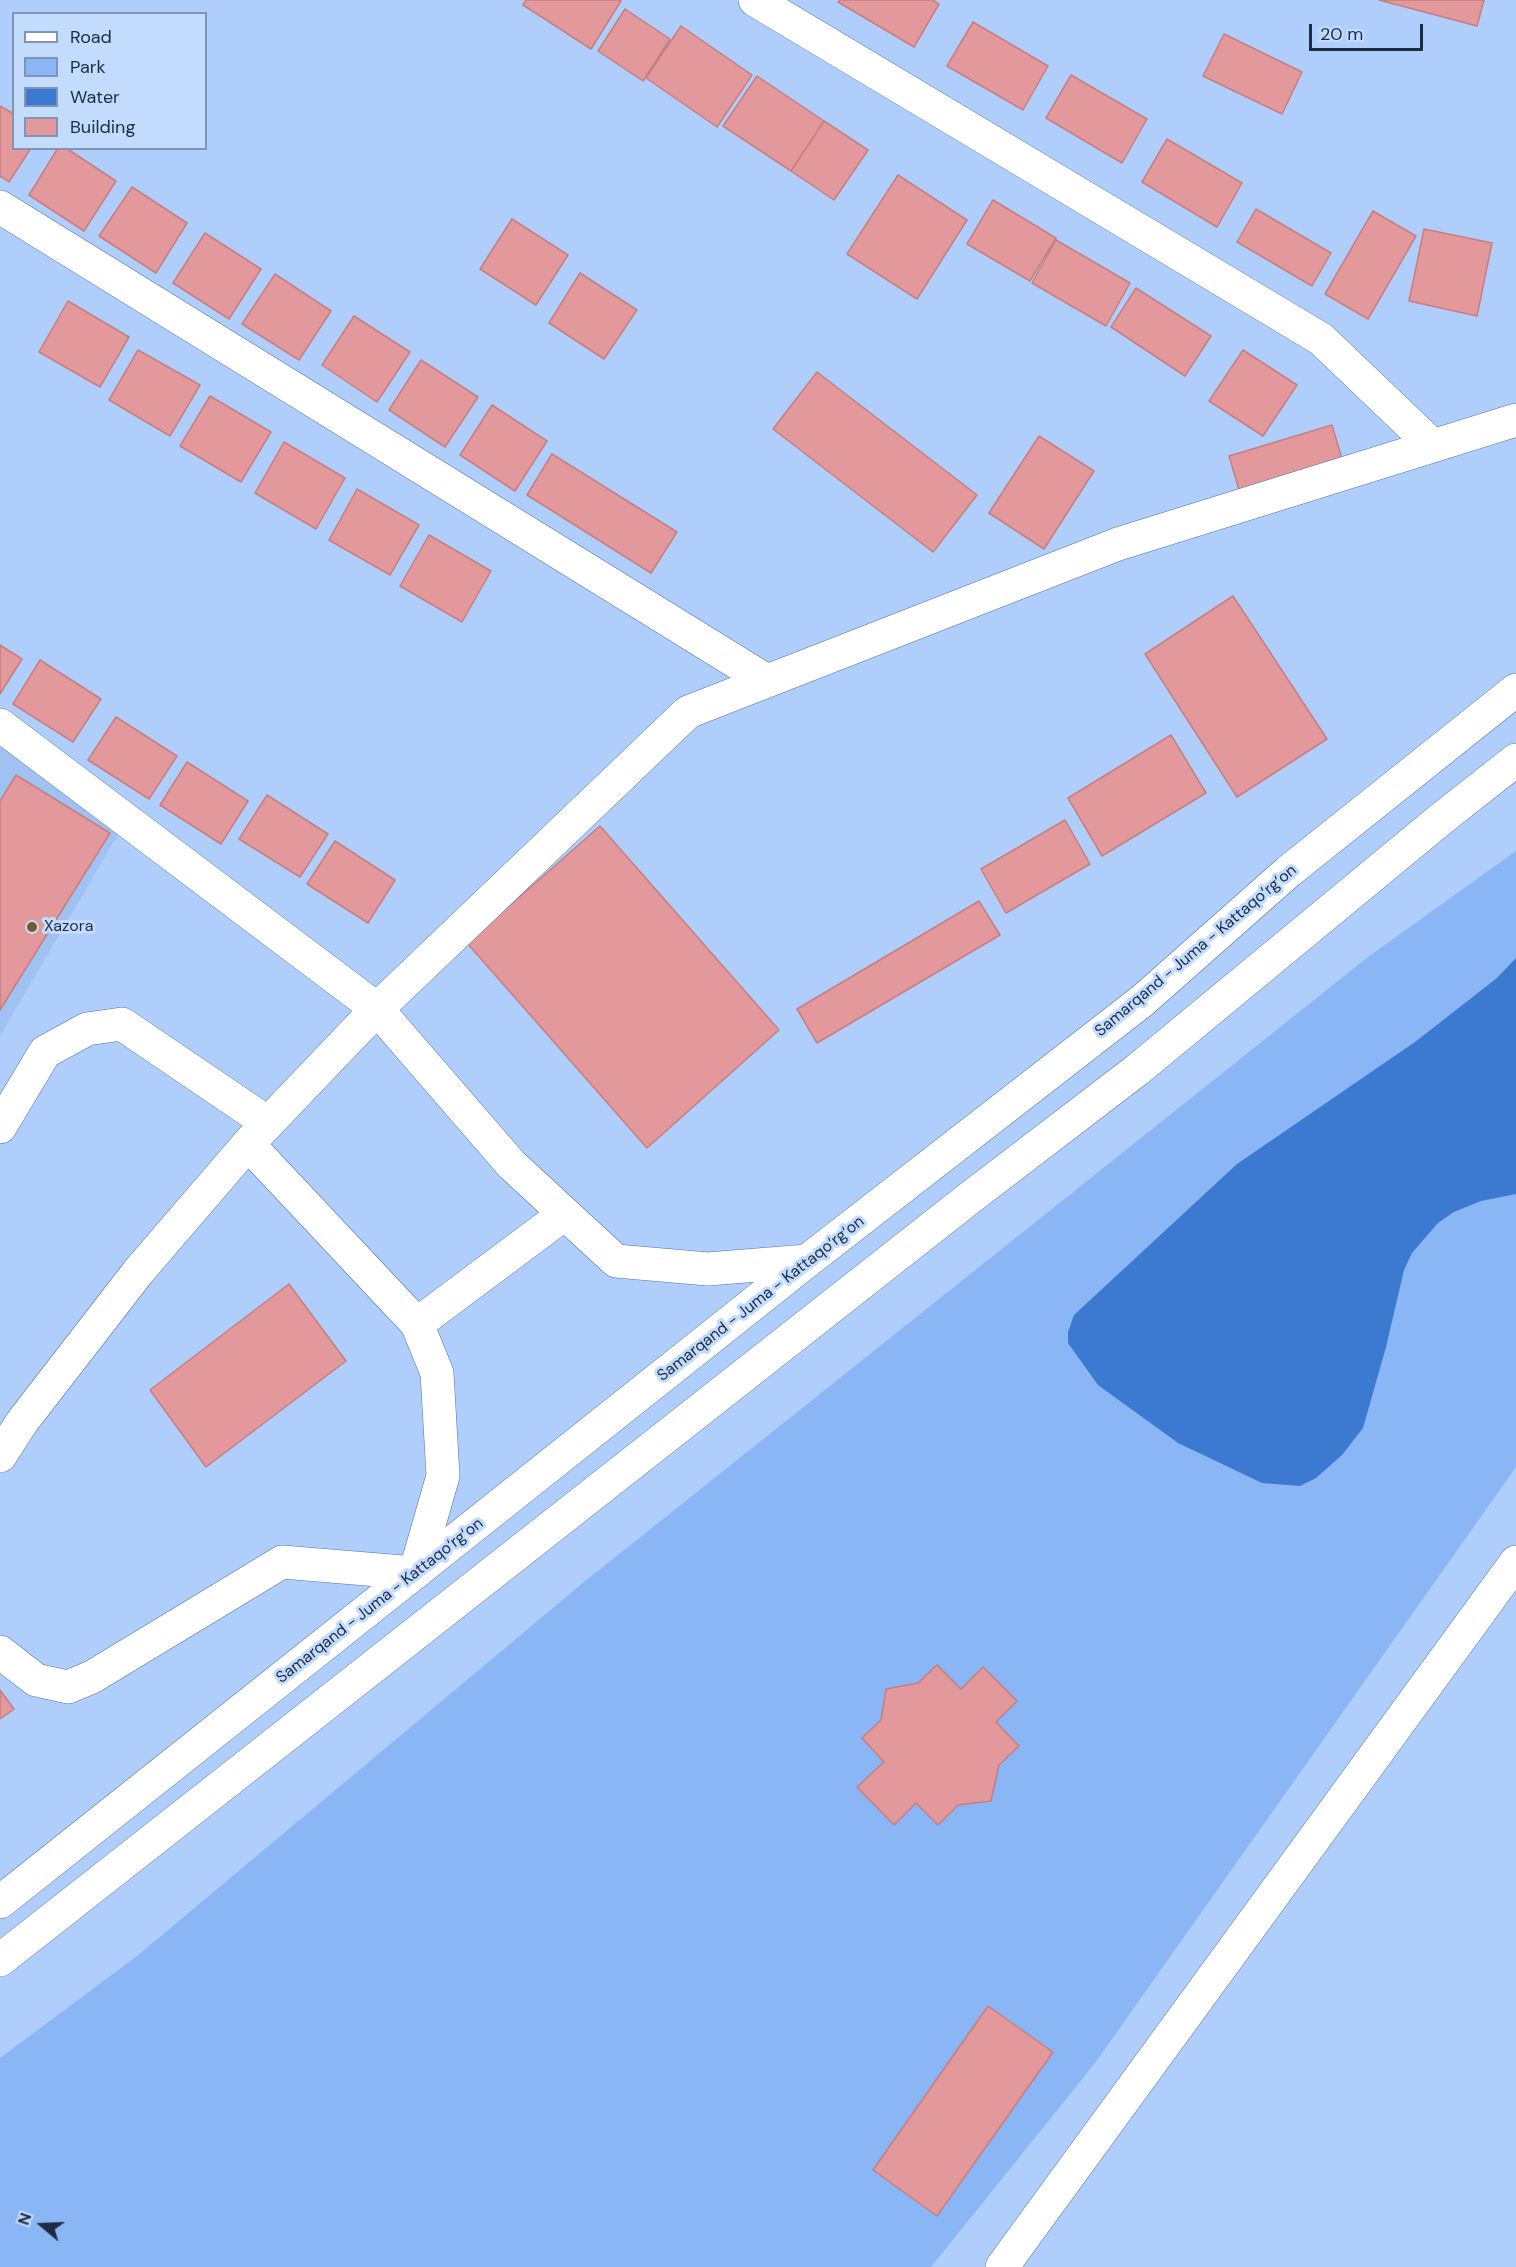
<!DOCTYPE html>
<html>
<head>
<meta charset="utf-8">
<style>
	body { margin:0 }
	#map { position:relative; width:1516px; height:2267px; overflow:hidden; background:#afcefb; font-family:"DM Sans",sans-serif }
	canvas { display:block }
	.legend { position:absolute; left:12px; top:12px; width:195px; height:138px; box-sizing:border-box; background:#c3dbfd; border:2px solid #8195b2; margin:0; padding:8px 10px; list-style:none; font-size:18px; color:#1d2c42 }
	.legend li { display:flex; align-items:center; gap:12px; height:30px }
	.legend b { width:30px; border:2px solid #8195b2 }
	.north { position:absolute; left:12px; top:2195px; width:60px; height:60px; -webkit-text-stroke:4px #c3dbfd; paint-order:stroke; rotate:289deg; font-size:16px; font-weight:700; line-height:24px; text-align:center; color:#1d2c42 }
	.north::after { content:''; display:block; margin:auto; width:21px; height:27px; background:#1d2c42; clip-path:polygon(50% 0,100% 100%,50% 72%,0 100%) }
	.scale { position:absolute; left:1309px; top:24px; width:114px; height:27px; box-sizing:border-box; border:3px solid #1d2c42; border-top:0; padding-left:8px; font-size:18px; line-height:21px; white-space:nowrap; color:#1d2c42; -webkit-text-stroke:4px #c3dbfd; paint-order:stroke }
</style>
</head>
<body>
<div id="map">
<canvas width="1516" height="2267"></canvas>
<ul class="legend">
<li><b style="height:8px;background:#fff"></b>Road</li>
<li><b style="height:16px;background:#8ab6f6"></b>Park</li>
<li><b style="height:16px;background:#3c79d1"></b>Water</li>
<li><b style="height:16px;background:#e3999b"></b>Building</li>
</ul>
<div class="north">N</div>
<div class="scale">20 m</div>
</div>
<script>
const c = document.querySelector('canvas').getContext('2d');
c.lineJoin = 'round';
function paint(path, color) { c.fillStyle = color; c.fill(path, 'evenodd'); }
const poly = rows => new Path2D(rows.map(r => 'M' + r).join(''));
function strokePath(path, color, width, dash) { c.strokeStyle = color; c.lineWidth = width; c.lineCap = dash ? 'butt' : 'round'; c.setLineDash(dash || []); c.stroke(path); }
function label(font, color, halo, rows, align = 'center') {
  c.font = font + ' "DM Sans",sans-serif'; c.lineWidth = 6; c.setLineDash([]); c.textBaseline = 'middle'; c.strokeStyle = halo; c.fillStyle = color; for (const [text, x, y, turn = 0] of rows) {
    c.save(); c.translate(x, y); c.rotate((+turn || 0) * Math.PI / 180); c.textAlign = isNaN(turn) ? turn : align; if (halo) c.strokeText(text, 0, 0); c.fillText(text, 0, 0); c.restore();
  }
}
paint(poly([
	[0,747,127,819,0,1036]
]), '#a0c2f3');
paint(poly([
	[1516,851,1516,1467,1095,2063,931,2267,0,2267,0,2058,137,1956,584,1582,1368,957]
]), '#8ab6f6');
paint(poly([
	[1516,958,1516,1194,1481,1201,1454,1212,1438,1223,1412,1253,1404,1270,1386,1347,1363,1428,1342,1455,1316,1478,1300,1486,1262,1483,1178,1443,1098,1385,1068,1343,1068,1332,1074,1315,1237,1164,1415,1042,1497,978]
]), '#3c79d1');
const building = poly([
	[526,0,619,0,621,1,591,49,523,5,526,0],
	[840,0,933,0,939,4,914,47,838,2,840,0],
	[1379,0,1484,0,1477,26,1379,0],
	[625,9,670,39,643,81,598,51,625,9],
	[973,22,1048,66,1023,110,947,66,973,22],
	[681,26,752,75,717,127,646,78,681,26],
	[1224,34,1302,72,1282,114,1203,76,1224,34],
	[1071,75,1147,119,1122,163,1046,118,1071,75],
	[757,76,824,121,791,171,723,126,757,76],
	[0,106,14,114,14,148,31,148,9,182,0,176,0,106],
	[824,121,868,150,834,200,791,171,824,121],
	[1167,139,1242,183,1217,227,1142,182,1167,139],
	[58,148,66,148,116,181,84,231,29,195,58,148],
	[898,175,967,220,917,299,847,254,898,175],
	[132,187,187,223,156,273,99,236,132,187],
	[993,200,1056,238,1030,281,967,244,993,200],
	[1256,209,1331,253,1312,286,1237,242,1256,209],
	[1373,211,1416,236,1368,319,1325,294,1373,211],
	[512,219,568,255,536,305,480,269,512,219],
	[1424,229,1492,243,1477,316,1409,301,1424,229],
	[205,233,261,269,229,319,173,283,205,233],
	[1056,240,1130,283,1106,326,1032,283,1056,240],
	[580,273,637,310,604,359,549,323,580,273],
	[275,274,331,311,299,360,242,324,275,274],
	[1136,288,1211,336,1185,376,1111,327,1136,288],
	[68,301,129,337,100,387,39,352,68,301],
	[354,316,410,352,377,402,322,365,354,316],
	[138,350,200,385,170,436,109,400,138,350],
	[1243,350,1297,385,1263,436,1209,401,1243,350],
	[421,360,478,397,445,447,389,410,421,360],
	[817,372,977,495,933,552,773,429,817,372],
	[210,396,271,432,241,482,180,446,210,396],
	[492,405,547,441,515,491,460,455,492,405],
	[1332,425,1346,473,1243,503,1229,456,1332,425],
	[1039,436,1094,471,1044,549,989,513,1039,436],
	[284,442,345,478,316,529,255,493,284,442],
	[552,454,677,532,651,573,527,495,552,454],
	[357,489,419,525,390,575,329,540,357,489],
	[429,535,491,571,462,622,400,586,429,535],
	[1233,596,1327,739,1237,797,1145,654,1233,596],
	[0,645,22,659,0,694,0,645],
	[40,660,101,699,73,742,13,704,40,660],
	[116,717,177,756,149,799,88,760,116,717],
	[1171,735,1206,793,1102,856,1068,798,1171,735],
	[187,762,248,801,221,844,160,805,187,762],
	[16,775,110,833,0,1010,0,801,16,775],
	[267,795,328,834,300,877,239,839,267,795],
	[1065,820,1090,864,1006,913,981,869,1065,820],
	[600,826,779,1030,647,1148,467,943,600,826],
	[335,841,395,880,368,923,307,884,335,841],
	[979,901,1000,935,817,1043,797,1009,979,901],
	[289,1284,346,1361,206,1467,150,1390,289,1284],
	[937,1665,961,1689,983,1667,1017,1701,996,1722,1019,1746,999,1765,991,1801,958,1805,938,1825,916,1803,894,1825,857,1787,884,1762,862,1738,881,1720,886,1689,918,1683,937,1665],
	[0,1690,14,1709,0,1719,0,1690],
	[988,2006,1053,2052,937,2216,873,2170,988,2006]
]);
paint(building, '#e3999b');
strokePath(building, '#c67e80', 1.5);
const minor = poly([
	[755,0,1321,339,1433,446],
	[0,207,767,681],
	[0,725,377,1009,511,1164,616,1261,708,1269,807,1261],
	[0,1127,45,1052,87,1029,122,1024,268,1123],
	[417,1324,563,1215],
	[0,1456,22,1422,138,1272,248,1144,377,1009,688,712,1118,544,1516,420],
	[0,1652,36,1680,68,1687,92,1677,282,1562,415,1573,443,1476,437,1373,417,1324,248,1144],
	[1002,2267,1516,1562]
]);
const major = poly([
	[0,1902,807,1261,1142,1001,1289,871,1516,690],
	[0,1960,967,1200,1137,1070,1441,819,1516,760]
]);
strokePath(minor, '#5073a6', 34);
strokePath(major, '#5073a6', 34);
strokePath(minor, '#fff', 33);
strokePath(major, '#fff', 33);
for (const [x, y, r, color] of [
	[32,927,6,"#765a2d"]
]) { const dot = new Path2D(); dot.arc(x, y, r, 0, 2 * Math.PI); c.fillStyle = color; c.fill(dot); strokePath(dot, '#c3dbfd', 2); }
label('16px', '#1d2c42', '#c3dbfd', [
	["Xazora",44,927]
], 'left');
label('16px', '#1d2c42', '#c3dbfd', [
	["Samarqand - Juma - Kattaqo‘rg‘on",1196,951,-40],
	["Samarqand - Juma - Kattaqo‘rg‘on",761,1299,-38],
	["Samarqand - Juma - Kattaqo‘rg‘on",380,1601,-38]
]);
</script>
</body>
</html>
